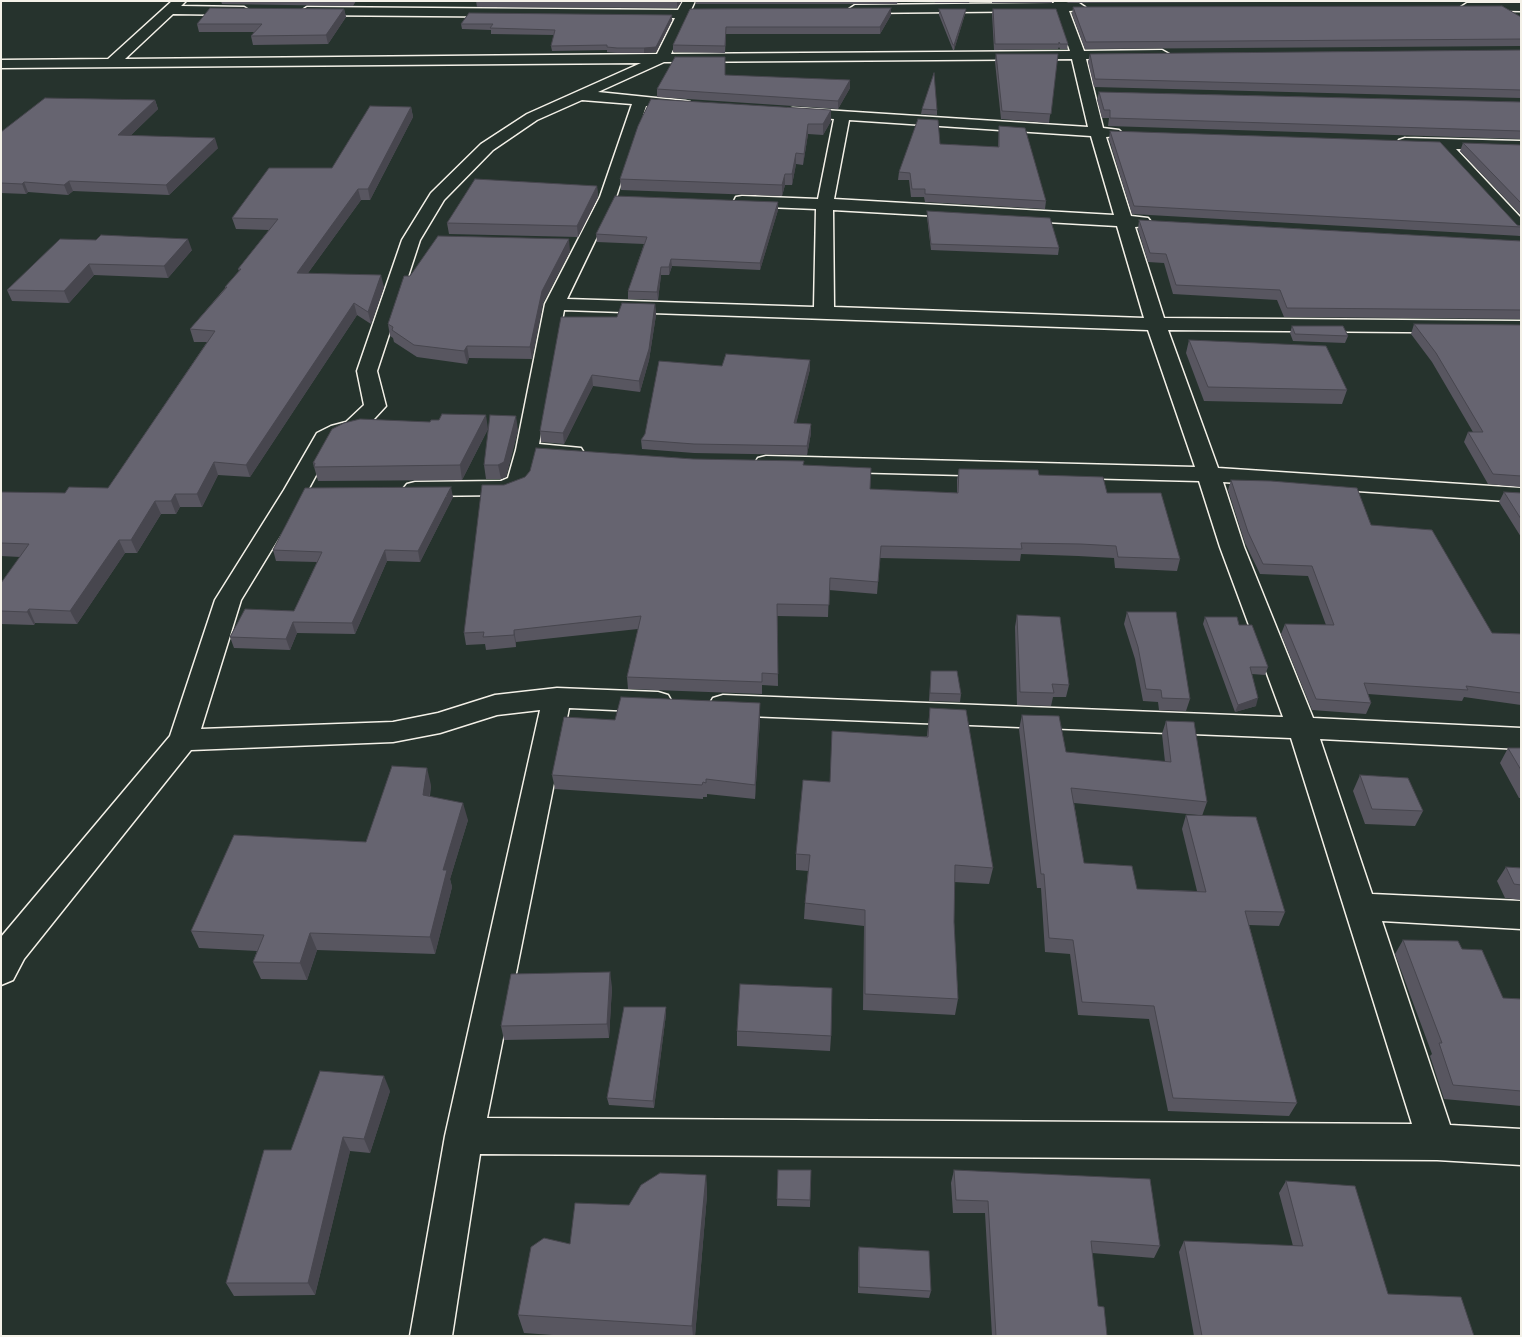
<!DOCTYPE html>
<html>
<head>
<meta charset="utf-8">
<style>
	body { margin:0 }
	#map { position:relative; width:1522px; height:1337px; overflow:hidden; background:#26332d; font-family:"Playpen Sans",sans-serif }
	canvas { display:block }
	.frame { position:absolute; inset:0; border:2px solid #f4f1e8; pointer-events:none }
</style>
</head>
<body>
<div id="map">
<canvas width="1522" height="1337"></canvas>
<div class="frame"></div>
</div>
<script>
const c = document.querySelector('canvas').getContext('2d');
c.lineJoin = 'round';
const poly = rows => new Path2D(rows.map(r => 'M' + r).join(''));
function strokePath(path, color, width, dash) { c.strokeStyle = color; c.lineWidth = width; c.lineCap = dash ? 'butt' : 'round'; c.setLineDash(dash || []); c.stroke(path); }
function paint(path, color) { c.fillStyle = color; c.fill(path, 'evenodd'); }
const street = poly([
	[172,1,186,1,181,6,244,7,250,11,244,15,173,14,125,59,657,54,675,18,307,15,301,11,307,7,678,10,683,1,695,1,671,54,1070,51,1056,11,855,13,849,9,855,5,1054,3,1053,1,1079,3,1085,7,1083,10,1069,11,1084,51,1162,50,1169,54,1162,58,1086,59,1103,128,1119,130,1122,133,1119,136,1106,137,1131,216,1148,218,1151,222,1148,226,1135,227,1164,318,1521,321,1521,333,1168,330,1218,468,1521,488,1521,502,1223,482,1244,547,1313,718,1521,728,1521,749,1320,739,1372,894,1521,901,1521,929,1382,921,1450,1125,1521,1129,1521,1165,1437,1160,480,1154,452,1336,410,1336,445,1136,540,710,497,715,440,733,393,742,191,750,24,959,13,980,1,985,1,937,170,736,215,600,284,490,317,433,331,426,346,422,364,405,357,371,402,240,431,193,481,144,527,114,641,63,1,68,1,60,108,59,172,1],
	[1072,59,1088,127,793,108,788,109,786,112,788,115,793,116,834,119,818,199,742,196,736,197,734,201,736,205,742,206,816,209,814,307,567,299,616,197,646,106,685,109,690,108,692,105,690,102,685,101,598,92,664,62,1072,59],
	[582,100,632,104,600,197,545,304,516,450,508,478,501,481,415,482,407,484,403,489,407,494,415,496,505,495,526,487,530,482,536,457,573,460,581,458,584,453,581,448,539,444,564,310,1148,330,1195,467,766,456,758,458,755,463,758,468,766,470,1199,481,1220,547,1283,717,723,695,713,698,709,705,713,712,723,715,1291,738,1412,1124,487,1118,569,708,658,712,668,709,672,702,668,695,658,692,557,688,495,695,438,713,393,722,201,729,241,600,308,490,334,442,347,436,362,432,386,406,377,371,420,240,444,200,493,150,537,120,582,100],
	[849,120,1091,136,1114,215,834,199,849,120],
	[833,210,1117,226,1144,318,834,307,833,210],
	[1467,3,1521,3,1521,11,1463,10,1461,7,1467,3],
	[1405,138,1521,141,1521,151,1456,149,1521,218,1521,234,1515,233,1439,149,1399,146,1397,143,1399,140,1405,138]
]);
strokePath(street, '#f4f1e8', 3);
paint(street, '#26332d');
paint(poly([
	[221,1,356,1,353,6,222,4],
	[476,1,682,1,677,8,477,7],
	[695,1,898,1,897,4,696,4],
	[934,1,970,1,969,3,935,3],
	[992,1,1052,1,1052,3,992,3],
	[1067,1,1453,1,1068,3],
	[1073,7,1521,17,1521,46,1085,49,1072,14],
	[891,8,891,15,880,34,726,34,725,53,673,52,673,45,690,9],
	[344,9,346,17,328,44,253,45,251,36,254,32,199,32,197,24],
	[939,9,966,9,965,14,954,50,953,50,939,15],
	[993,9,1068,44,1067,49,1060,49,1059,47,1058,49,994,50,992,14],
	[672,15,672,20,656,52,644,53,617,53,607,52,607,50,552,51,551,46,554,35,491,34,491,30,462,29,461,24],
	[1521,50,1521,98,1094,87,1088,62,1090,54],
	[996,54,1058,54,1049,123,1001,119,995,62],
	[725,75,850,88,838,109,657,97,657,89],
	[1099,92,1521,102,1521,139,1108,126,1109,118,1102,118,1097,100],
	[155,100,158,109,131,135,218,148,169,195,73,191,68,195,28,192,26,194,1,193,1,132],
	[411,107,413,117,370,200,361,200,308,273,384,287,371,324,357,315,250,477,218,475,202,507,180,507,176,514,161,514,137,553,125,553,77,624,35,623,34,625,1,624,1,583,20,557,1,556,1,492,65,493,108,488,207,342,194,342,190,329,225,288,225,287,239,271,238,269,269,230,236,229,232,218,332,168],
	[922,109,937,110,937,115,921,114],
	[831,110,831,121,823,135,808,134,803,165,796,164,792,185,785,185,782,196,621,190,620,179],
	[999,126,1046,201,1045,209,925,202,924,197,911,197,909,180,898,180,899,172,940,144,998,147],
	[1110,131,1521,226,1521,236,1132,214,1109,139],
	[1463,143,1521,145,1521,215,1460,151],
	[597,186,598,197,578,237,449,234,447,223],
	[778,210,760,270,672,266,669,275,661,275,658,300,628,299,628,291,644,244,597,242,596,234],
	[927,211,1059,248,1058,255,931,250,927,217],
	[1139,220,1521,241,1521,319,1284,317,1277,300,1173,294,1164,263,1148,262,1138,229],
	[96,240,192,250,168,278,94,275,69,303,12,301,7,290],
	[570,251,543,303,532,359,469,358,467,364,417,357,394,342,393,338,390,336,388,324,410,276],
	[655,304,656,315,649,360,640,392,593,386,564,444,541,442,540,431,617,317],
	[1414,324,1521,325,1521,487,1488,484,1464,442,1468,432,1473,432,1432,362,1411,334],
	[1292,326,1348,336,1345,343,1293,341,1290,333],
	[1189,340,1347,390,1342,404,1204,401,1186,353],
	[810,360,810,369,796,423,811,424,811,433,807,455,694,453,642,449,641,440,722,366],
	[488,429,462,480,318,481,313,463],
	[518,430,506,477,501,479,486,479,484,465],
	[693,459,804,465,870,489,957,493,957,480,959,469,1039,475,1107,493,1180,559,1177,571,1115,568,1114,558,1078,556,1021,554,1020,561,880,558,877,594,829,590,828,617,777,616,778,686,762,685,762,694,628,689,627,677,638,629,516,642,516,647,486,650,485,644,466,645,464,633,504,485],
	[1231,480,1371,525,1492,633,1521,634,1521,705,1464,697,1462,701,1368,694,1371,703,1366,714,1312,710,1281,634,1285,624,1326,625,1308,576,1260,574,1245,543,1228,490],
	[1504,492,1521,493,1521,537,1499,502],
	[453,497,420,562,387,561,355,634,297,633,290,650,234,648,230,637,294,611,317,562,276,561,273,550],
	[1127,612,1190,699,1186,711,1159,710,1158,702,1143,701,1135,659,1124,624],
	[1017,615,1069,685,1066,697,1053,697,1051,706,1017,705,1015,627],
	[1205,617,1239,625,1268,667,1265,675,1252,674,1256,706,1235,712,1203,624],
	[931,671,961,694,960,702,929,701],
	[930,708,993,868,989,884,954,882,954,922,958,999,955,1015,863,1010,864,926,804,919,805,903,808,871,796,870,796,854,829,782,927,736],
	[1022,715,1066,752,1165,762,1162,734,1166,721,1207,802,1202,816,1285,912,1279,926,1249,925,1297,1103,1289,1116,1168,1111,1149,1019,1078,1015,1070,954,1045,952,1041,888,1037,888,1019,729],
	[1074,803,1198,815,1186,815,1182,829,1197,891,1137,889,1084,863],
	[760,718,755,799,707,794,707,797,703,797,703,799,555,789,552,775,615,720],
	[1508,748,1521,748,1521,798,1519,798,1500,763],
	[1360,775,1423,811,1415,826,1365,824,1353,791],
	[431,785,430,796,468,820,450,879,452,887,435,954,317,950,307,980,261,979,253,962,257,951,199,948,191,931,366,842],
	[1506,867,1521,868,1521,900,1505,898,1497,881],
	[1403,940,1462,949,1503,998,1521,999,1521,1106,1444,1099,1430,1056,1432,1054,1395,954],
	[612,987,609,1038,504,1040,501,1026],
	[666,1007,666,1014,654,1108,609,1105,607,1098],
	[737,1031,831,1036,830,1051,737,1046],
	[390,1091,370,1153,350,1151,315,1295,234,1296,226,1283,291,1150],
	[778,1170,811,1170,810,1207,777,1206],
	[954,1170,1160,1246,1154,1258,1092,1253,1098,1306,1107,1336,992,1336,985,1213,953,1213,951,1183],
	[706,1175,707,1195,695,1336,567,1336,524,1333,518,1315,570,1244,629,1205],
	[1286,1181,1388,1294,1474,1336,1194,1336,1179,1252,1184,1241,1293,1246,1279,1193],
	[859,1247,931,1291,929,1298,858,1293,858,1253]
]), '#585660');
paint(poly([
	[677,1,682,1,677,8],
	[891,8,891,15,880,34,880,27],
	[344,9,346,17,328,44,326,35],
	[966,9,965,14,954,50,954,45],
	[672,15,672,20,656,52,644,53,644,48],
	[850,80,850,88,838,109,838,101],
	[155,100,158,109,121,145,118,135],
	[411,107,413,117,370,200,368,189],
	[831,110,831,121,823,135,823,124],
	[808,124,808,134,803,165,804,154],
	[215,138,218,148,169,195,166,185],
	[796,153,796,164,792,185,792,174],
	[785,174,785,185,782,196,782,185],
	[69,181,73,191,68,195,64,185],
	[24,182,28,192,26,194,22,184],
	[597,186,598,197,578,237,577,226],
	[358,189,361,200,300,284,297,273],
	[778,202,778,210,760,270,760,263],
	[188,239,192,250,168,278,164,266],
	[569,239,570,251,543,303,532,359,530,347,542,291],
	[671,259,672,266,669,275,669,267],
	[89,264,94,275,69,303,64,291],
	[661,267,661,275,658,300,657,292],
	[381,275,384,287,371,324,368,312],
	[354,303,357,315,250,477,246,465],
	[655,304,656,315,649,360,640,392,639,381],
	[467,346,469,358,467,364,464,351],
	[810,360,810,369,794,432,794,423],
	[592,375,593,386,564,444,563,433],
	[486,415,488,429,462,480,460,465],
	[516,416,518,430,506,477,501,479,498,465],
	[811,424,811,433,807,455,807,446],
	[214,462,218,475,202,507,197,494],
	[451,487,453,497,420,562,418,551],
	[175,494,180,507,176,514,171,501],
	[155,501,161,514,137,553,131,540],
	[119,540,125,553,77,624,70,611],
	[385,550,387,561,355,634,352,623],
	[29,609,35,623,34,625,27,612],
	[293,622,297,633,290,650,286,639],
	[514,630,516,642,516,647,514,635],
	[1258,698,1256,706,1235,712,1238,705],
	[760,703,760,718,755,799,755,785],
	[427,768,431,785,427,812,423,795],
	[463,803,468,820,450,879,452,887,435,954,430,937,443,870],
	[310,933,317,950,307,980,300,963],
	[610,972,612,987,609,1038,607,1024],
	[666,1007,666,1014,654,1108,653,1101],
	[384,1076,390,1091,370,1153,364,1139],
	[343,1137,350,1151,315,1295,308,1283],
	[706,1175,707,1195,695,1336,693,1336,692,1326]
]), '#47464e');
const building = poly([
	[1502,6,1521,17,1521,39,1086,42,1073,7,1502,6],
	[210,8,344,9,326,35,251,36,262,24,197,24,210,8],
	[891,8,880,27,726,27,725,46,673,45,690,9,891,8],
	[939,9,966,9,954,45,953,45,939,9],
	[993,9,1056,9,1068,44,1060,44,1059,42,1059,44,995,44,993,9],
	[469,13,672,15,656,47,644,48,617,48,607,47,607,45,551,46,555,30,490,28,493,24,461,24,469,13],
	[1521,50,1521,90,1095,79,1090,54,1521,50],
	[996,54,1058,54,1051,114,1002,111,996,54],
	[675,57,725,57,725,75,850,80,838,101,657,89,675,57],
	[934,73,937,110,922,109,934,73],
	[1099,92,1521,102,1521,131,1110,118,1110,110,1104,110,1099,92],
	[45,98,155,100,118,135,215,138,166,185,69,181,64,185,24,182,22,184,1,183,1,132,45,98],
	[651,99,831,110,823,124,808,124,804,154,796,153,792,174,785,174,782,185,620,179,638,126,651,99],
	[370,106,411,107,368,189,358,189,297,273,381,275,368,312,354,303,246,465,214,462,197,494,175,494,171,501,155,501,131,540,119,540,70,611,29,609,27,612,1,611,1,583,29,544,1,543,1,492,65,493,69,487,108,488,215,331,190,329,227,287,225,287,241,269,238,269,278,219,232,218,269,168,332,168,370,106],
	[918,119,938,120,940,144,999,147,999,126,1025,128,1046,201,925,194,925,189,912,189,910,173,899,172,918,119],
	[1110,131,1440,142,1517,225,1521,226,1521,227,1134,206,1110,131],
	[1463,143,1521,145,1521,203,1463,143],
	[475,179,597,186,577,226,447,223,475,179],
	[615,196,778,202,760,263,671,259,669,267,661,267,657,292,628,291,647,237,596,234,615,196],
	[927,211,1050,218,1059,248,931,244,927,211],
	[1139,220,1521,241,1521,310,1287,308,1280,290,1176,285,1166,254,1150,253,1139,220],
	[101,235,188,239,164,266,89,264,64,291,7,290,60,239,96,240,101,235],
	[438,236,569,239,542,291,530,347,467,346,464,351,414,345,392,330,393,327,388,324,404,276,410,276,438,236],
	[622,303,655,304,649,349,639,381,592,375,563,433,540,431,561,317,617,317,622,303],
	[1414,324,1521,325,1521,476,1493,474,1468,432,1483,432,1436,353,1414,324],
	[1292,326,1343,326,1348,336,1295,334,1292,326],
	[1189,340,1326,346,1347,390,1208,387,1189,340],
	[726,354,810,360,794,423,811,424,807,446,694,444,641,440,645,434,659,361,722,366,726,354],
	[442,414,486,415,460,465,314,467,315,463,313,463,332,429,344,423,360,419,430,422,431,420,439,420,442,414],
	[490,415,516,416,504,462,498,465,484,465,490,415],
	[536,448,693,459,804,461,803,465,871,468,870,489,958,493,959,469,1038,470,1039,475,1103,477,1107,493,1161,493,1180,559,1118,557,1116,546,1081,544,1021,543,1022,549,881,546,878,582,830,578,829,605,777,604,778,674,762,673,762,682,627,677,641,616,514,630,514,635,483,637,484,632,464,633,482,485,504,485,525,477,530,471,536,448],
	[1231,480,1271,481,1357,488,1371,525,1432,530,1492,633,1521,634,1521,693,1466,686,1468,690,1364,683,1371,703,1316,699,1285,624,1334,625,1312,566,1263,564,1248,532,1231,480],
	[451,487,418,551,385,550,352,623,293,622,286,639,230,637,245,609,294,611,322,552,273,550,305,488,451,487],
	[1504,492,1521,493,1521,519,1504,492],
	[1127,612,1176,612,1190,699,1162,698,1161,690,1146,689,1138,647,1127,612],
	[1017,615,1060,617,1069,685,1052,684,1054,693,1020,692,1017,615],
	[1205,617,1237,617,1239,625,1252,625,1268,667,1250,667,1258,698,1238,705,1205,617],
	[931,671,957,671,961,694,930,693,931,671],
	[621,697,760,703,755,785,706,779,706,783,703,782,702,785,552,775,564,717,615,720,621,697],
	[930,708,966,710,993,868,955,865,954,922,958,999,865,994,865,910,805,903,810,855,796,854,803,780,830,782,832,731,928,737,930,708],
	[1022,715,1059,716,1066,752,1171,762,1166,721,1194,722,1207,802,1071,788,1084,863,1132,866,1137,889,1206,892,1186,815,1256,817,1285,912,1245,911,1297,1103,1173,1098,1154,1006,1082,1002,1073,940,1049,938,1044,874,1041,874,1022,715],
	[1508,748,1521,748,1521,770,1508,748],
	[392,766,427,768,423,795,463,803,443,870,447,870,430,937,310,933,300,963,253,962,264,935,191,931,234,835,366,842,392,766],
	[1360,775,1408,778,1423,811,1372,809,1360,775],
	[1506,867,1521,868,1521,885,1514,884,1506,867],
	[1403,940,1458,941,1462,949,1482,950,1503,998,1521,999,1521,1091,1453,1085,1439,1043,1442,1043,1403,940],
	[610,972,607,1024,501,1026,511,974,610,972],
	[740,984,832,988,831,1036,737,1031,740,984],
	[624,1007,666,1007,653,1101,607,1098,624,1007],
	[320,1071,384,1076,364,1139,343,1137,308,1283,226,1283,264,1150,291,1150,320,1071],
	[778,1170,811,1170,810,1200,777,1199,778,1170],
	[954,1170,1150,1179,1160,1246,1091,1241,1098,1306,1104,1307,1107,1336,996,1336,988,1201,956,1200,954,1170],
	[660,1173,706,1175,692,1326,518,1315,531,1247,544,1238,570,1244,575,1203,629,1205,641,1185,660,1173],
	[1286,1181,1355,1186,1388,1294,1461,1297,1474,1336,1202,1336,1184,1241,1303,1246,1286,1181],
	[859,1247,929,1251,931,1291,859,1287,859,1247]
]);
paint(building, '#666470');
strokePath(building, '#47464e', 1);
</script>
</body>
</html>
